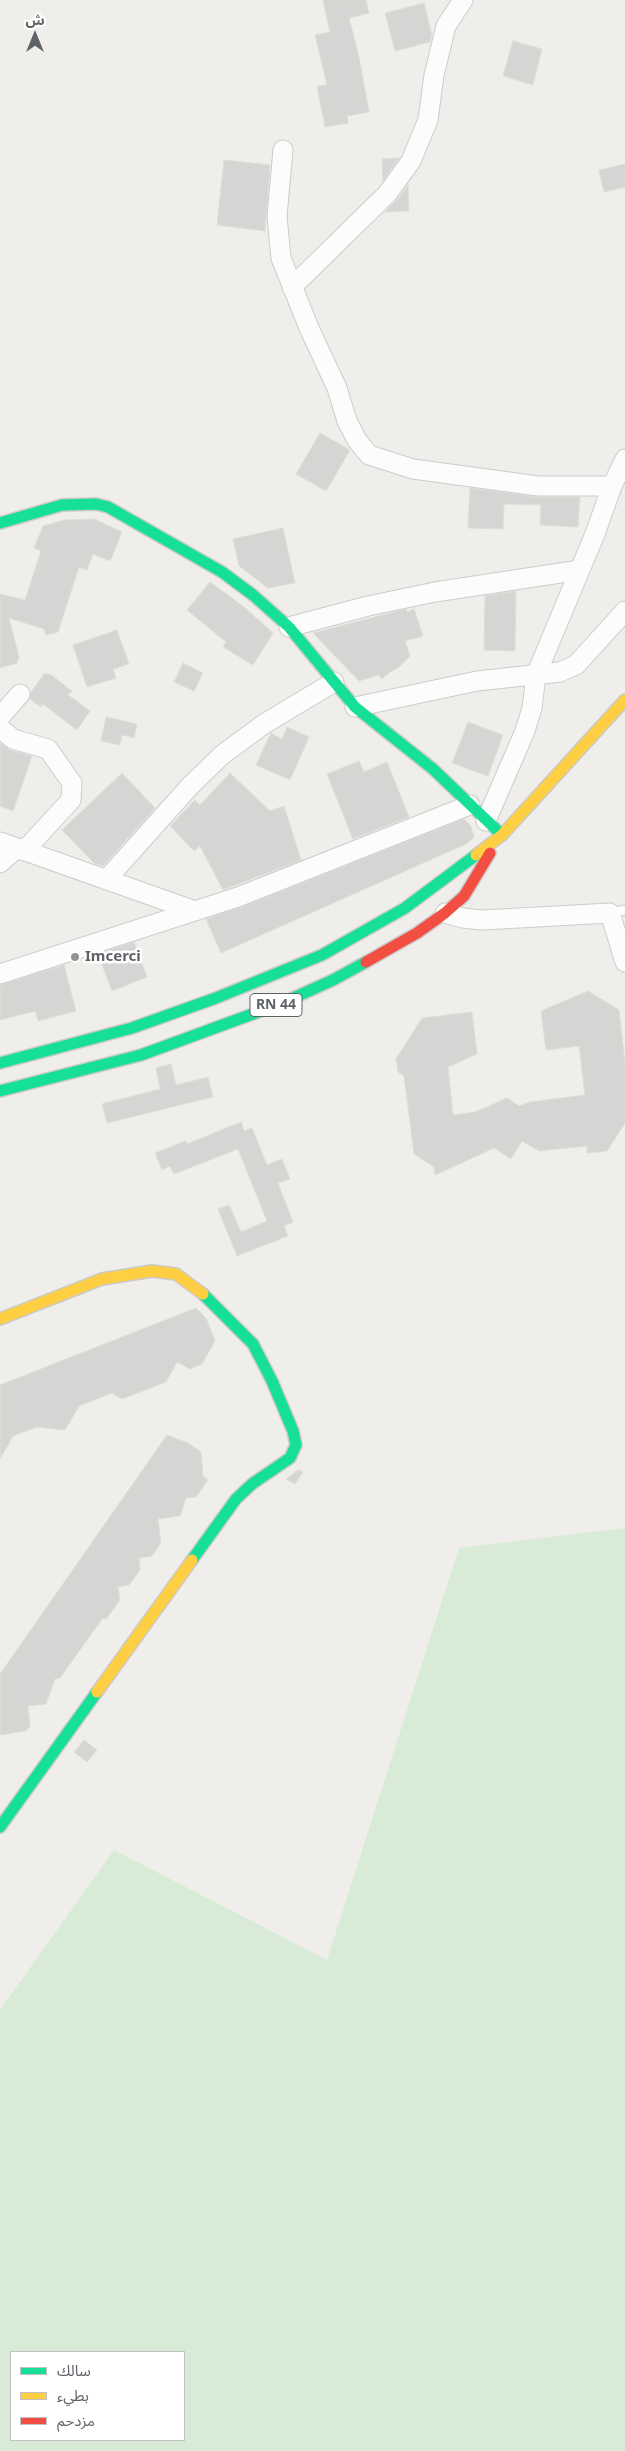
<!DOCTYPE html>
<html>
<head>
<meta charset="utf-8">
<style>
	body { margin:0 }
	#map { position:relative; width:625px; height:2451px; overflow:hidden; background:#efeeea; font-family:"Noto Sans","Noto Sans Arabic",sans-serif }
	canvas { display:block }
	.legend { position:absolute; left:10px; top:2351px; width:175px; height:90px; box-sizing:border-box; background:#fff; border:1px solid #bfc1c3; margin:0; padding:6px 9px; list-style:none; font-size:15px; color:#5f6368 }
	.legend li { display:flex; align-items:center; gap:10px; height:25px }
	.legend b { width:25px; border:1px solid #bfc1c3 }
	.north { position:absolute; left:10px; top:10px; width:50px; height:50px; -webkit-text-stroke:4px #fff; paint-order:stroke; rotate:0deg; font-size:14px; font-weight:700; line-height:20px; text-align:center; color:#5f6368 }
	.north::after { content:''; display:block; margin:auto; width:18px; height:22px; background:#5f6368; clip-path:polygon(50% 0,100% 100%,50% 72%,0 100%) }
</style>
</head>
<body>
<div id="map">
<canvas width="625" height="2451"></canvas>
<ul class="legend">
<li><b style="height:6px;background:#16e098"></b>سالك</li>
<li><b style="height:6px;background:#ffcf43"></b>بطيء</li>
<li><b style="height:6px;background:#f24e42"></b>مزدحم</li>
</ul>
<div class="north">ش</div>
</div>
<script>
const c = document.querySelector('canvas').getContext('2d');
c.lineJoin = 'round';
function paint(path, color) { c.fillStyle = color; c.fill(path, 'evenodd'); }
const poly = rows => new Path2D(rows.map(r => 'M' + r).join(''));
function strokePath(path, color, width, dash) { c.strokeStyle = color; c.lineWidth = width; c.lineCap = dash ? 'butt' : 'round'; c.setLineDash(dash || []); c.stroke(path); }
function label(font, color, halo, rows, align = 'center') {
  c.font = font + ' "Noto Sans",sans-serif'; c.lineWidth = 5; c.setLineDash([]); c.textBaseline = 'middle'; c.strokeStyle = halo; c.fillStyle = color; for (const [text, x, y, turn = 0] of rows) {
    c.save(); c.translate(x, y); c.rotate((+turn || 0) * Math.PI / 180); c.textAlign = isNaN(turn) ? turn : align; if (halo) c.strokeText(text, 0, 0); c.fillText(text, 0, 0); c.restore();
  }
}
paint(poly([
	[625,1528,625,2451,0,2451,0,2010,114,1850,327,1960,459,1548],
	[11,2352,184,2352,184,2440,11,2440]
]), '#d8ebd6');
const building = poly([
	[323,0,366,0,369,13,349,18,359,57,369,112,347,116,348,123,325,127,317,86,327,85,315,35,330,32,323,0],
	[424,3,432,35,430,42,395,51,385,13,424,3],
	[513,41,542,49,533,85,503,76,513,41],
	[399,158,383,181,382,159,399,158],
	[224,160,270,165,265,231,217,225,224,160],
	[625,164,625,187,604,192,599,170,625,164],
	[408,185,409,211,385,212,396,201,408,185],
	[320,433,350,450,326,491,296,474,320,433],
	[470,488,537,497,580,497,578,527,540,525,541,505,504,504,503,529,468,528,470,488],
	[94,519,122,532,110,561,93,554,87,570,79,567,58,632,46,635,44,629,9,618,19,657,17,663,0,668,0,594,25,600,41,551,34,548,43,526,64,520,94,519],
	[283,528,295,583,268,588,239,566,233,539,283,528],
	[210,582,244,607,273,633,253,665,223,647,226,642,187,610,210,582],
	[516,591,515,651,484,650,485,596,516,591],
	[406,609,407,612,414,609,423,636,405,641,410,656,398,668,390,672,382,679,378,675,359,681,313,633,406,609],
	[117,630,129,664,113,669,116,678,87,687,73,645,117,630],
	[183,663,203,673,194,691,174,682,183,663],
	[44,674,50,674,73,692,67,694,90,711,77,730,43,704,41,707,30,699,31,692,44,674],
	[106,717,137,724,134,738,122,735,120,745,101,741,106,717],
	[468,722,503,735,488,776,452,763,468,722],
	[287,727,309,737,290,780,256,765,271,733,282,739,287,727],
	[0,743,10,750,32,756,13,811,0,806,0,743],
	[359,761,364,772,387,762,409,817,353,839,327,774,359,761],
	[122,773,155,808,103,866,94,863,62,830,122,773],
	[230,773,270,811,284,806,301,860,223,890,200,846,194,851,170,826,195,800,200,805,230,773],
	[464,819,471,826,474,837,466,844,221,953,206,919,242,907,464,819],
	[134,942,147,977,112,991,98,954,134,942],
	[64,965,76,1011,38,1021,35,1011,0,1020,0,985,64,965],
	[588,991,619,1010,625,1063,625,1123,607,1151,587,1153,587,1146,539,1151,522,1141,511,1159,494,1148,435,1175,434,1167,414,1154,404,1076,398,1072,396,1059,422,1018,472,1012,477,1054,448,1067,453,1115,475,1112,507,1098,519,1106,530,1102,585,1095,579,1046,546,1050,541,1011,588,991],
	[171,1064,176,1085,208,1077,213,1097,107,1123,102,1104,160,1089,156,1068,171,1064],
	[241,1122,244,1131,252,1128,267,1165,282,1159,290,1179,278,1183,293,1222,284,1226,288,1236,237,1256,218,1209,229,1205,241,1232,267,1221,238,1149,174,1174,170,1166,162,1170,155,1153,186,1141,187,1144,241,1122],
	[196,1308,206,1318,215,1341,202,1364,190,1369,177,1362,166,1382,122,1399,112,1393,79,1406,65,1430,37,1427,13,1436,0,1459,0,1385,196,1308],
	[167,1435,188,1443,201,1452,203,1476,208,1480,196,1497,186,1498,180,1516,158,1519,161,1543,152,1556,139,1558,140,1570,129,1585,118,1587,120,1600,107,1618,102,1619,60,1678,55,1679,46,1704,28,1706,30,1726,26,1731,0,1735,0,1674,167,1435],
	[298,1470,303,1472,295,1484,286,1479,298,1470],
	[84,1740,97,1750,87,1762,74,1752,84,1740]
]);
paint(building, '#d6d5d3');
strokePath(building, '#deddd9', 1);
const lane = poly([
	[610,913,625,910]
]);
const street = poly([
	[283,150,277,216,281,258,309,328,337,388,347,421,357,440,369,455,413,469,538,486,612,486],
	[292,287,387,194,411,161,428,120,434,75,446,26,463,0],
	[289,627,368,606,435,592,580,570],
	[355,707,477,681,560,672,576,665,625,611],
	[0,717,20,694],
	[0,728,13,739,48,749,72,783,71,800,24,851],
	[486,821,525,731,532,708,536,675,595,534,612,486,625,459],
	[0,842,195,911],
	[0,863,17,848],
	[106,880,190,786,222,755,264,724,334,682],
	[445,913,463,918,482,920,610,913,625,962],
	[0,974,238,897,470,805]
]);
const fast = poly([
	[0,523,62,505,96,504,108,507,222,572,253,595,289,627,355,707,433,769,502,835],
	[0,1063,132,1028,216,998,322,955,405,908,476,855],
	[0,1091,141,1055,280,1004,333,980,366,962],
	[192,1560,236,1499,252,1484,290,1458,296,1445,293,1431,272,1381,253,1344,203,1294],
	[0,1827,97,1692]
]);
const slow = poly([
	[476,855,502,835,625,700],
	[0,1319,102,1279,152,1271,176,1274,203,1294],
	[97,1692,192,1560]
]);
const jam = poly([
	[366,962,417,933,445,913,464,896,490,853]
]);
strokePath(lane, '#cbcccc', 11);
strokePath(street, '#cbcccc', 21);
strokePath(fast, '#cacacb', 14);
strokePath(slow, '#cacacb', 14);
strokePath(jam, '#cacacb', 14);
strokePath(lane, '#fdfcfc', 9);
strokePath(street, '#fdfcfc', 19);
strokePath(fast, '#16e098', 11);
strokePath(slow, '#ffcf43', 11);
strokePath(jam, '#f24e42', 11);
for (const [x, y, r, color] of [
	[75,957,5,"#919496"]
]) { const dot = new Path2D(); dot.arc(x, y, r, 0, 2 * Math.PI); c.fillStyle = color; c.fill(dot); strokePath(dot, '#fff', 2); }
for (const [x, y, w] of [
	[276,1005,52]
]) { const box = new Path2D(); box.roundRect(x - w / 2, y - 11.5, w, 23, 4); c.fillStyle = '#fff'; c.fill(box); strokePath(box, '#5f6368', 1); }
label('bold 14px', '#5f6368', null, [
	["RN 44",276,1005]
]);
label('bold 15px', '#5f6368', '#fff', [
	["Imcerci",85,957]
], 'left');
</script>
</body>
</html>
